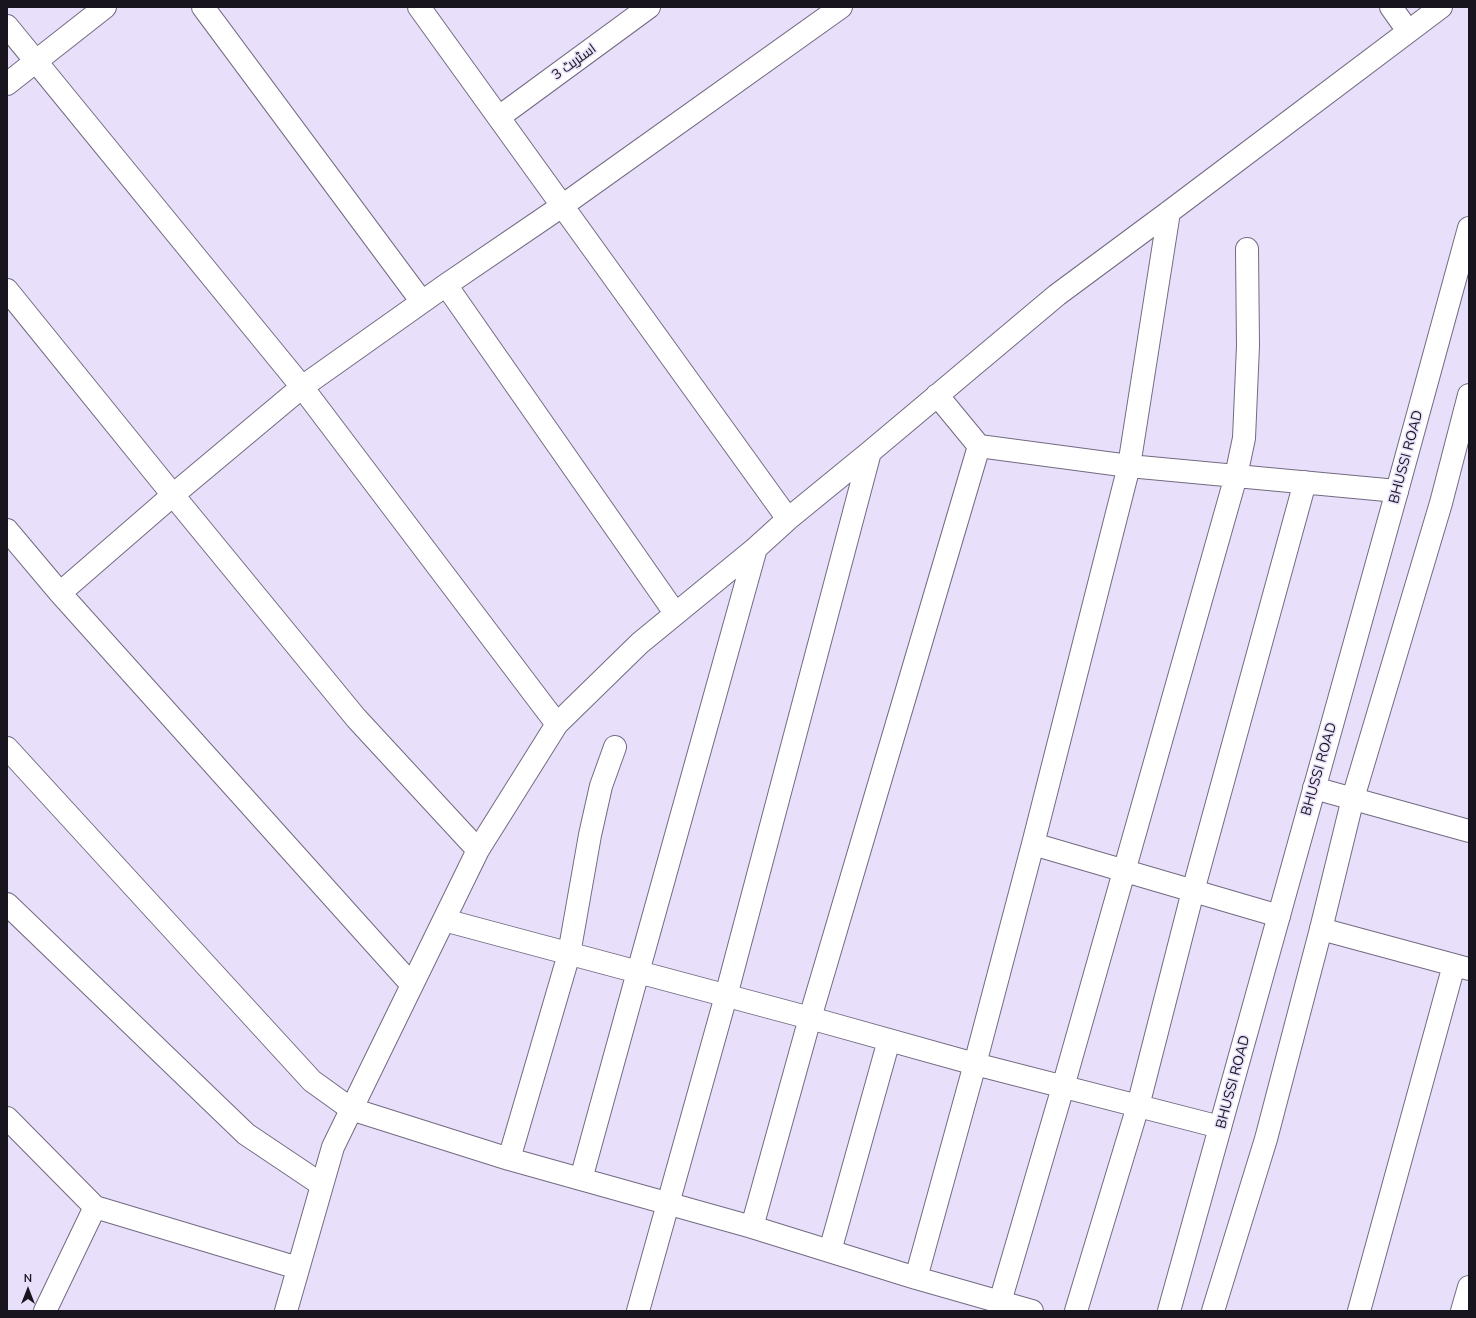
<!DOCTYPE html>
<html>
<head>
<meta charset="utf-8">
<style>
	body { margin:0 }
	#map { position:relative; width:1476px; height:1318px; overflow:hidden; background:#e8dffa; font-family:Mulish,sans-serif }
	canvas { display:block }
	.frame { position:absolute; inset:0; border:8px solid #18151e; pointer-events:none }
	.north { position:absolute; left:8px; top:1270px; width:40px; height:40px; -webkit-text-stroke:3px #e8dffa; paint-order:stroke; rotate:0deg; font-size:11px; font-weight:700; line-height:16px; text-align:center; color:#18151e }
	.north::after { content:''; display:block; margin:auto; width:14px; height:18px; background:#18151e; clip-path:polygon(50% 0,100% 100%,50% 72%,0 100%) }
</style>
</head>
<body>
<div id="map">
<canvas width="1476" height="1318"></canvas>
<div class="frame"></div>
<div class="north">N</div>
</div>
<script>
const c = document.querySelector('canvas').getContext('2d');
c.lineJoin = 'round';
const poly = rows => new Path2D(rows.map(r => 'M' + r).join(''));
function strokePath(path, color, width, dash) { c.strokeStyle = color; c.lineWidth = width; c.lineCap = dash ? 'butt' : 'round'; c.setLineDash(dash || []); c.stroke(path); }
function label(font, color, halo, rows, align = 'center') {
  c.font = font + ' Mulish,Cairo,sans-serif'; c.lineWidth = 3; c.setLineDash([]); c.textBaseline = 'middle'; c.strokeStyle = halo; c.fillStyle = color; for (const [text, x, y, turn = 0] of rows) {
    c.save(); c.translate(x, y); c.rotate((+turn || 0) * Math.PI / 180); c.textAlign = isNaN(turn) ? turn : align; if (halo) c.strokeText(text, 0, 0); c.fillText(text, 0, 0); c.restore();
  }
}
const minor = poly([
	[203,7,422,302],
	[419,7,788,519],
	[1391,7,1408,31],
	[7,26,302,387,557,724],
	[7,84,105,7],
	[499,117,649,7],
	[446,285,675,613],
	[7,290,173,495,356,718,478,850],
	[937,395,979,446,1129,466,1397,491],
	[7,530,60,593,412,985],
	[60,593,173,495,302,387,446,285,562,206,841,7],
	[7,748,312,1081,351,1109,509,1159,752,1227,916,1278,1032,1311],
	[1314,788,1469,831],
	[1033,844,1279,916],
	[7,904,246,1134,322,1185],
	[444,920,810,1018,975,1064,1220,1127],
	[1321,929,1469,969],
	[7,1118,95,1207,298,1268],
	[509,1159,569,954,590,835,601,786,615,747],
	[581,1179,638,972,756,548],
	[752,1227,810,1018,979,446],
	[830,1251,889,1040],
	[916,1278,975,1064,1033,844,1129,466,1169,212],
	[1000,1302,1063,1087,1236,476,1244,438,1248,346,1247,249],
	[45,1311,95,1207],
	[286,1311,333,1147,478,850,557,724,640,643,756,548,788,519,870,452,1057,295,1169,212,1441,7],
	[638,1311,726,996,870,452],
	[1076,1311,1138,1106,1193,891,1305,482],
	[1359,1311,1454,965],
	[1462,1311,1469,1287]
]);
const major = poly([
	[1169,1311,1397,491,1469,228],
	[1213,1311,1266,1139,1321,929,1353,798,1441,503,1469,395]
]);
strokePath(minor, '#736a82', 24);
strokePath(major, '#736a82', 24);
strokePath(minor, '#fff', 22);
strokePath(major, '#fff', 22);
label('14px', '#18151e', '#e8dffa', [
	["اسٹریٹ 3",574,62,-36],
	["BHUSSI ROAD",1406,457,-75],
	["BHUSSI ROAD",1319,769,-74],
	["BHUSSI ROAD",1233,1082,-75]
]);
</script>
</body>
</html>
